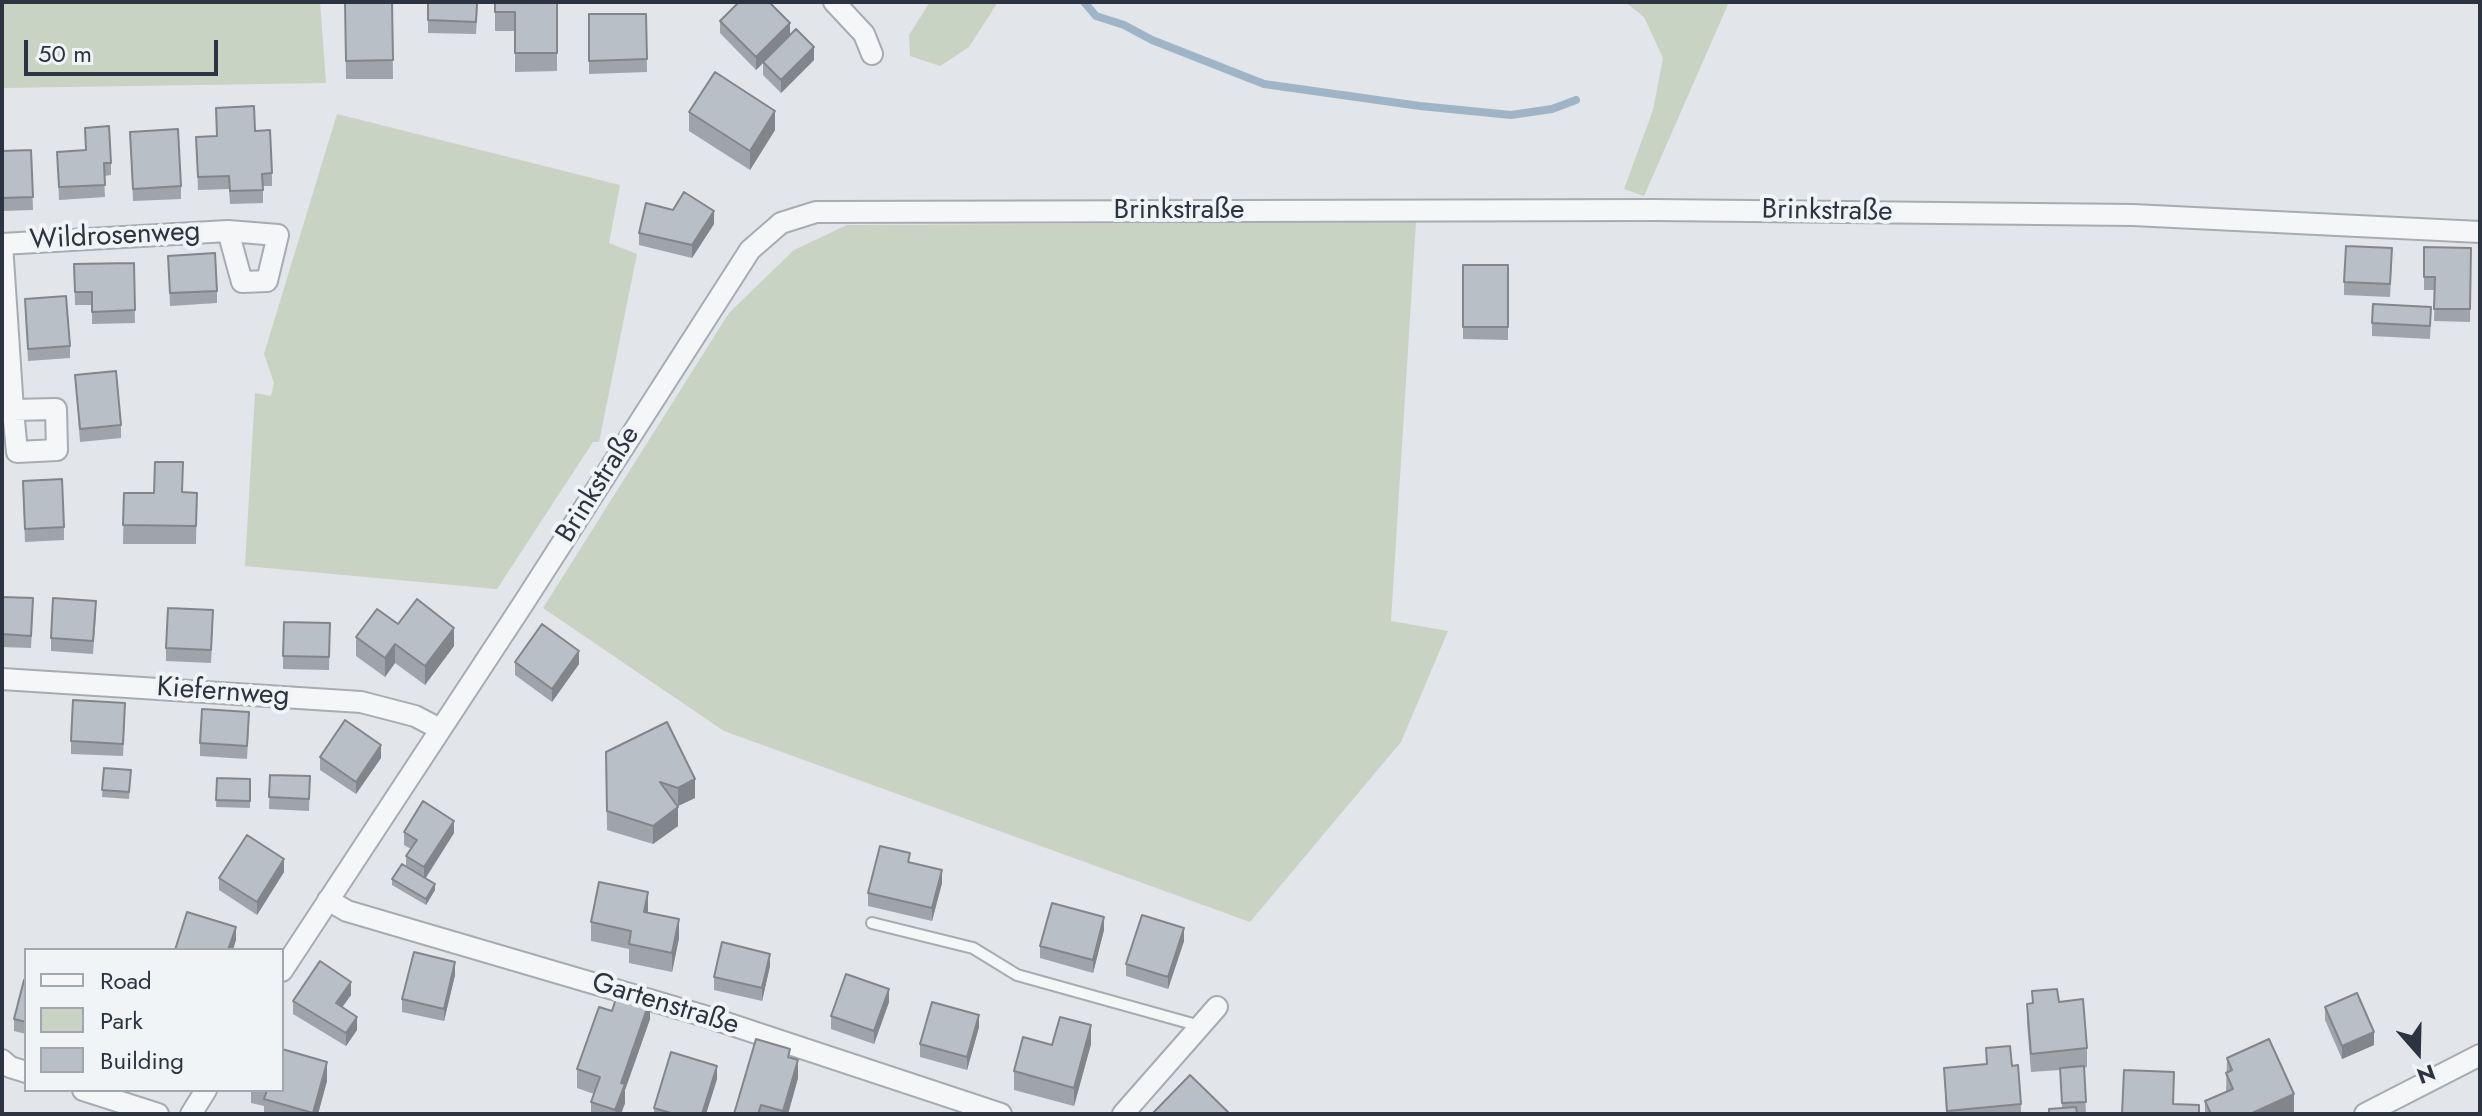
<!DOCTYPE html>
<html>
<head>
<meta charset="utf-8">
<style>
	body { margin:0 }
	#map { position:relative; width:2482px; height:1116px; overflow:hidden; background:#e2e5e9; font-family:Jost,sans-serif }
	canvas { display:block }
	.frame { position:absolute; inset:0; border:4px solid #2b3440; pointer-events:none }
	.legend { position:absolute; left:24px; top:948px; width:260px; height:144px; box-sizing:border-box; background:#f1f4f7; border:2px solid #a2a7ae; margin:0; padding:10px 14px; list-style:none; font-size:24px; color:#2b3440 }
	.legend li { display:flex; align-items:center; gap:16px; height:40px }
	.legend b { width:40px; border:2px solid #a2a7ae }
	.north { position:absolute; left:2378px; top:1012px; width:80px; height:80px; -webkit-text-stroke:6px #f1f4f7; paint-order:stroke; rotate:160deg; font-size:22px; font-weight:700; line-height:32px; text-align:center; color:#2b3440 }
	.north::after { content:''; display:block; margin:auto; width:28px; height:36px; background:#2b3440; clip-path:polygon(50% 0,100% 100%,50% 72%,0 100%) }
	.scale { position:absolute; left:24px; top:40px; width:194px; height:36px; box-sizing:border-box; border:4px solid #2b3440; border-top:0; padding-left:10px; font-size:24px; line-height:28px; white-space:nowrap; color:#2b3440; -webkit-text-stroke:6px #f1f4f7; paint-order:stroke }
</style>
</head>
<body>
<div id="map">
<canvas width="2482" height="1116"></canvas>
<div class="frame"></div>
<ul class="legend">
<li><b style="height:10px;background:#f4f6f8"></b>Road</li>
<li><b style="height:22px;background:#c8d3c3"></b>Park</li>
<li><b style="height:22px;background:#b9bfc6"></b>Building</li>
</ul>
<div class="north">N</div>
<div class="scale">50 m</div>
</div>
<script>
const c = document.querySelector('canvas').getContext('2d');
c.lineJoin = 'round';
function paint(path, color) { c.fillStyle = color; c.fill(path, 'evenodd'); }
const poly = rows => new Path2D(rows.map(r => 'M' + r).join(''));
function strokePath(path, color, width, dash) { c.strokeStyle = color; c.lineWidth = width; c.lineCap = dash ? 'butt' : 'round'; c.setLineDash(dash || []); c.stroke(path); }
function label(font, color, halo, rows, align = 'center') {
  c.font = font + ' Jost,sans-serif'; c.lineWidth = 8; c.setLineDash([]); c.textBaseline = 'middle'; c.strokeStyle = halo; c.fillStyle = color; for (const [text, x, y, turn = 0] of rows) {
    c.save(); c.translate(x, y); c.rotate((+turn || 0) * Math.PI / 180); c.textAlign = isNaN(turn) ? turn : align; if (halo) c.strokeText(text, 0, 0); c.fillText(text, 0, 0); c.restore();
  }
}
paint(poly([
	[2,2,320,2,326,83,2,88],
	[930,2,998,2,969,47,940,66,910,56,909,35],
	[1625,2,1729,2,1644,196,1624,189,1653,110,1663,58,1644,17],
	[337,114,620,185,609,243,637,254,599,442,593,442,497,589,245,566,255,393,271,396,274,383,264,354],
	[1416,222,1391,621,1448,631,1401,742,1250,922,724,731,543,608,729,313,794,250,847,225]
]), '#c8d3c3');
strokePath(poly([
	[1084,2,1096,16,1124,25,1152,40,1264,84,1420,106,1511,115,1552,109,1576,100]
]), '#9fb5c7', 8);
const service = poly([
	[872,923,973,948,1017,975,1200,1026]
]);
const minor = poly([
	[834,2,864,34,872,54],
	[2,244,228,231,278,235,267,281,242,282,228,231],
	[2,244,13,410,17,452,57,450,56,409,13,410],
	[2,679,361,702,415,716,440,729],
	[328,900,347,911,708,1017,1001,1114],
	[282,971,523,604,750,250,781,223,816,212,1655,210,2133,215,2480,232],
	[2,1060,10,1067,26,1072],
	[83,1090,158,1114],
	[191,1114,206,1090],
	[1123,1114,1217,1007],
	[2365,1114,2480,1055]
]);
strokePath(service, '#a7acb3', 14);
strokePath(minor, '#a7acb3', 24);
strokePath(service, '#f4f6f8', 10);
strokePath(minor, '#f4f6f8', 20);
paint(poly([
	[345,2,392,2,393,79,346,79],
	[428,2,478,2,476,34,428,33],
	[495,2,557,3,557,71,515,72,515,31,495,31],
	[589,14,646,14,647,72,589,74],
	[720,21,790,35,814,60,781,93,763,75,763,63,756,70,720,33],
	[689,112,775,130,750,170,689,131],
	[85,128,111,163,111,175,104,176,105,197,59,200,57,152,85,150],
	[255,131,272,173,272,186,263,186,263,203,230,204,229,189,198,190,196,137,216,136],
	[130,132,181,186,181,199,133,201],
	[31,150,33,210,2,211,2,151],
	[714,224,692,258,639,245,639,233],
	[2424,247,2471,248,2470,322,2434,321,2435,290,2424,290],
	[168,256,217,291,217,303,170,306],
	[2392,261,2390,297,2344,295,2344,282],
	[134,263,135,323,92,324,92,305,75,305,74,264],
	[1463,265,1508,265,1508,340,1463,339],
	[25,299,70,346,70,358,28,361],
	[2431,319,2430,339,2372,336,2372,323],
	[75,375,121,425,121,438,80,442],
	[183,492,197,493,196,544,123,544,124,493],
	[23,494,64,527,64,540,25,542],
	[2,597,33,611,31,648,2,647],
	[96,614,93,654,51,651,51,638],
	[213,623,211,663,166,661,166,648],
	[330,623,329,670,283,669,283,656],
	[356,637,454,646,425,685,395,663,385,677,356,656],
	[515,662,579,664,552,702,515,675],
	[125,715,123,756,71,754,71,741],
	[667,722,695,798,678,806,678,826,653,844,607,830,606,752],
	[249,725,247,759,200,756,200,743],
	[320,757,381,758,356,794,320,770],
	[104,768,131,770,129,799,102,797],
	[270,775,310,776,309,811,269,809],
	[217,778,250,779,250,808,216,807],
	[404,832,454,833,426,878,435,890,426,905,392,885,392,879,406,866,406,856,411,849,404,845],
	[910,863,942,883,932,921,868,906,868,893],
	[284,872,257,915,219,890,219,878],
	[648,913,679,938,672,972,629,963,629,949,591,941,591,922],
	[1104,930,1093,973,1040,958,1040,946],
	[1184,941,1168,989,1126,976,1126,964],
	[770,966,762,1001,714,990,714,977],
	[455,975,444,1021,402,1012,402,999],
	[26,981,26,1034,14,1031,14,1019],
	[2032,991,2059,1002,2087,1048,2087,1067,2084,1068,2086,1114,2049,1114,2062,1108,2060,1070,2031,1072,2027,1023,2027,1004,2032,1004],
	[351,995,342,1007,357,1030,346,1046,293,1014,293,1001],
	[889,1002,874,1044,831,1029,831,1016],
	[2325,1007,2374,1045,2342,1059,2325,1020],
	[612,1011,650,1019,625,1090,625,1103,621,1114,591,1114,591,1102,594,1094,577,1088,577,1069],
	[979,1027,967,1070,920,1057,920,1044],
	[1091,1044,1074,1106,1014,1090,1014,1071,1052,1045],
	[1986,1048,2012,1066,2021,1104,2021,1114,1946,1114,1944,1068,1986,1064],
	[790,1057,798,1078,788,1114,734,1114],
	[2227,1058,2294,1113,2205,1114,2205,1101,2226,1092],
	[717,1079,706,1114,654,1114,654,1108],
	[327,1081,318,1114,264,1114,264,1106,251,1103,251,1090,282,1090]
]), '#9fa4aa');
paint(poly([
	[790,23,790,36,756,70,756,57],
	[814,47,814,60,781,93,781,80],
	[775,111,775,130,750,170,750,151],
	[714,211,714,224,692,258,692,245],
	[454,628,454,646,425,685,425,666],
	[395,644,395,663,385,677,385,658],
	[579,651,579,664,552,702,552,689],
	[381,745,381,758,356,794,356,782],
	[695,779,695,798,678,806,678,788],
	[678,807,678,826,653,844,653,826],
	[454,821,454,833,424,880,424,867],
	[284,859,284,872,257,915,257,902],
	[942,870,942,883,932,921,932,908],
	[435,884,435,890,426,905,426,899],
	[648,892,648,911,644,931,644,912],
	[1104,917,1104,930,1093,973,1093,960],
	[679,919,679,938,672,972,672,953],
	[236,927,236,940,233,950,228,950],
	[1184,928,1184,941,1168,989,1168,977],
	[770,954,770,966,762,1001,762,988],
	[455,962,455,975,444,1021,444,1009],
	[351,982,351,995,336,1016,336,1003],
	[889,989,889,1002,874,1044,874,1031],
	[650,1000,650,1019,625,1090,625,1103,621,1114,615,1114,621,1083],
	[979,1015,979,1027,967,1070,967,1057],
	[357,1017,357,1030,346,1046,346,1033],
	[1091,1025,1091,1044,1074,1106,1074,1088],
	[2374,1032,2374,1045,2342,1059,2342,1046],
	[798,1060,798,1078,788,1114,783,1114],
	[327,1062,327,1081,318,1114,313,1114],
	[717,1066,717,1079,706,1114,702,1114],
	[2294,1094,2294,1113,2292,1114,2250,1114]
]), '#82868b');
const building = poly([
	[345,2,392,2,393,60,346,61,345,2],
	[428,2,477,2,476,22,428,20,428,2],
	[495,2,557,3,557,53,515,53,515,12,495,12,495,2],
	[739,2,769,2,790,23,756,57,720,21,739,2],
	[589,14,646,14,647,59,589,61,589,14],
	[796,29,814,47,781,80,763,62,796,29],
	[715,72,775,111,750,151,689,112,715,72],
	[254,106,255,131,270,130,272,173,262,174,263,190,230,191,229,176,198,177,196,137,217,136,216,108,254,106],
	[109,126,111,163,104,163,105,185,59,187,57,152,86,150,85,128,109,126],
	[178,129,181,186,133,189,130,132,178,129],
	[31,150,33,197,2,198,2,151,31,150],
	[684,192,714,211,692,245,639,233,646,203,673,210,684,192],
	[2346,246,2392,248,2390,284,2344,282,2346,246],
	[2424,247,2471,248,2470,309,2434,309,2435,277,2424,277,2424,247],
	[215,253,217,291,170,293,168,256,215,253],
	[134,263,135,310,92,312,92,292,75,292,74,264,134,263],
	[1463,265,1508,265,1508,327,1463,327,1463,265],
	[66,296,70,346,28,349,25,299,66,296],
	[2373,304,2431,307,2430,326,2372,323,2373,304],
	[116,371,121,425,80,429,75,375,116,371],
	[155,462,183,462,182,492,197,493,196,526,123,525,124,493,154,493,155,462],
	[62,479,64,527,25,529,23,481,62,479],
	[2,597,33,598,31,636,2,634,2,597],
	[53,598,96,601,93,641,51,638,53,598],
	[417,599,454,628,425,666,395,644,385,658,356,637,377,609,398,624,417,599],
	[168,608,213,610,211,650,166,648,168,608],
	[284,622,330,623,329,657,283,656,284,622],
	[542,624,579,651,552,689,515,662,542,624],
	[73,700,125,703,123,744,71,741,73,700],
	[202,709,249,712,247,746,200,743,202,709],
	[345,720,381,745,356,782,320,757,345,720],
	[667,722,695,779,678,788,660,782,678,807,653,826,607,811,606,752,667,722],
	[104,768,131,770,129,792,102,790,104,768],
	[270,775,310,776,309,799,269,797,270,775],
	[217,778,250,779,250,801,216,800,217,778],
	[423,801,454,821,424,867,406,856,417,840,404,832,423,801],
	[247,835,284,859,257,902,219,878,247,835],
	[880,846,910,853,908,862,942,870,932,908,868,893,880,846],
	[402,864,435,884,426,899,392,879,402,864],
	[599,882,648,892,644,912,679,919,672,953,629,944,631,931,591,922,599,882],
	[1052,903,1104,917,1093,960,1040,946,1052,903],
	[187,912,236,927,228,950,175,950,187,912],
	[1142,915,1184,928,1168,977,1126,964,1142,915],
	[722,942,770,954,762,988,714,977,722,942],
	[414,952,455,962,444,1009,402,999,414,952],
	[320,961,351,982,336,1003,357,1017,346,1033,293,1001,320,961],
	[846,974,889,989,874,1031,831,1016,846,974],
	[24,980,26,981,26,1022,14,1019,24,980],
	[619,989,650,1000,621,1083,625,1084,615,1110,591,1102,600,1077,577,1069,599,1007,612,1011,619,989],
	[2057,989,2059,1002,2083,999,2087,1048,2031,1054,2027,1004,2033,1003,2032,991,2057,989],
	[2357,993,2374,1032,2342,1046,2325,1007,2357,993],
	[932,1002,979,1015,967,1057,920,1044,932,1002],
	[1060,1017,1091,1025,1074,1088,1014,1071,1023,1037,1052,1045,1060,1017],
	[756,1039,790,1049,788,1057,798,1060,783,1111,761,1105,758,1114,734,1114,756,1039],
	[2269,1039,2294,1094,2250,1114,2211,1114,2205,1101,2233,1089,2226,1073,2232,1070,2227,1058,2269,1039],
	[2010,1046,2012,1066,2018,1065,2021,1104,1947,1111,1944,1068,1987,1064,1986,1048,2010,1046],
	[282,1049,327,1062,313,1113,264,1099,267,1090,282,1090,282,1049],
	[671,1052,717,1066,702,1114,674,1114,654,1108,671,1052],
	[2084,1066,2086,1102,2062,1103,2060,1068,2084,1066],
	[2124,1070,2174,1072,2173,1104,2199,1105,2199,1114,2122,1114,2124,1070],
	[1190,1075,1228,1112,1225,1114,1152,1114,1190,1075],
	[2076,1107,2077,1114,2049,1114,2049,1109,2076,1107]
]);
paint(building, '#b9bfc6');
strokePath(building, '#82868b', 2);
label('28px', '#2b3440', '#f1f4f7', [
	["Brinkstraße",1179,211],
	["Brinkstraße",1827,212,1],
	["Wildrosenweg",115,237,-3],
	["Brinkstraße",599,485,-58],
	["Kiefernweg",223,693,4],
	["Gartenstraße",665,1005,17]
]);
</script>
</body>
</html>
